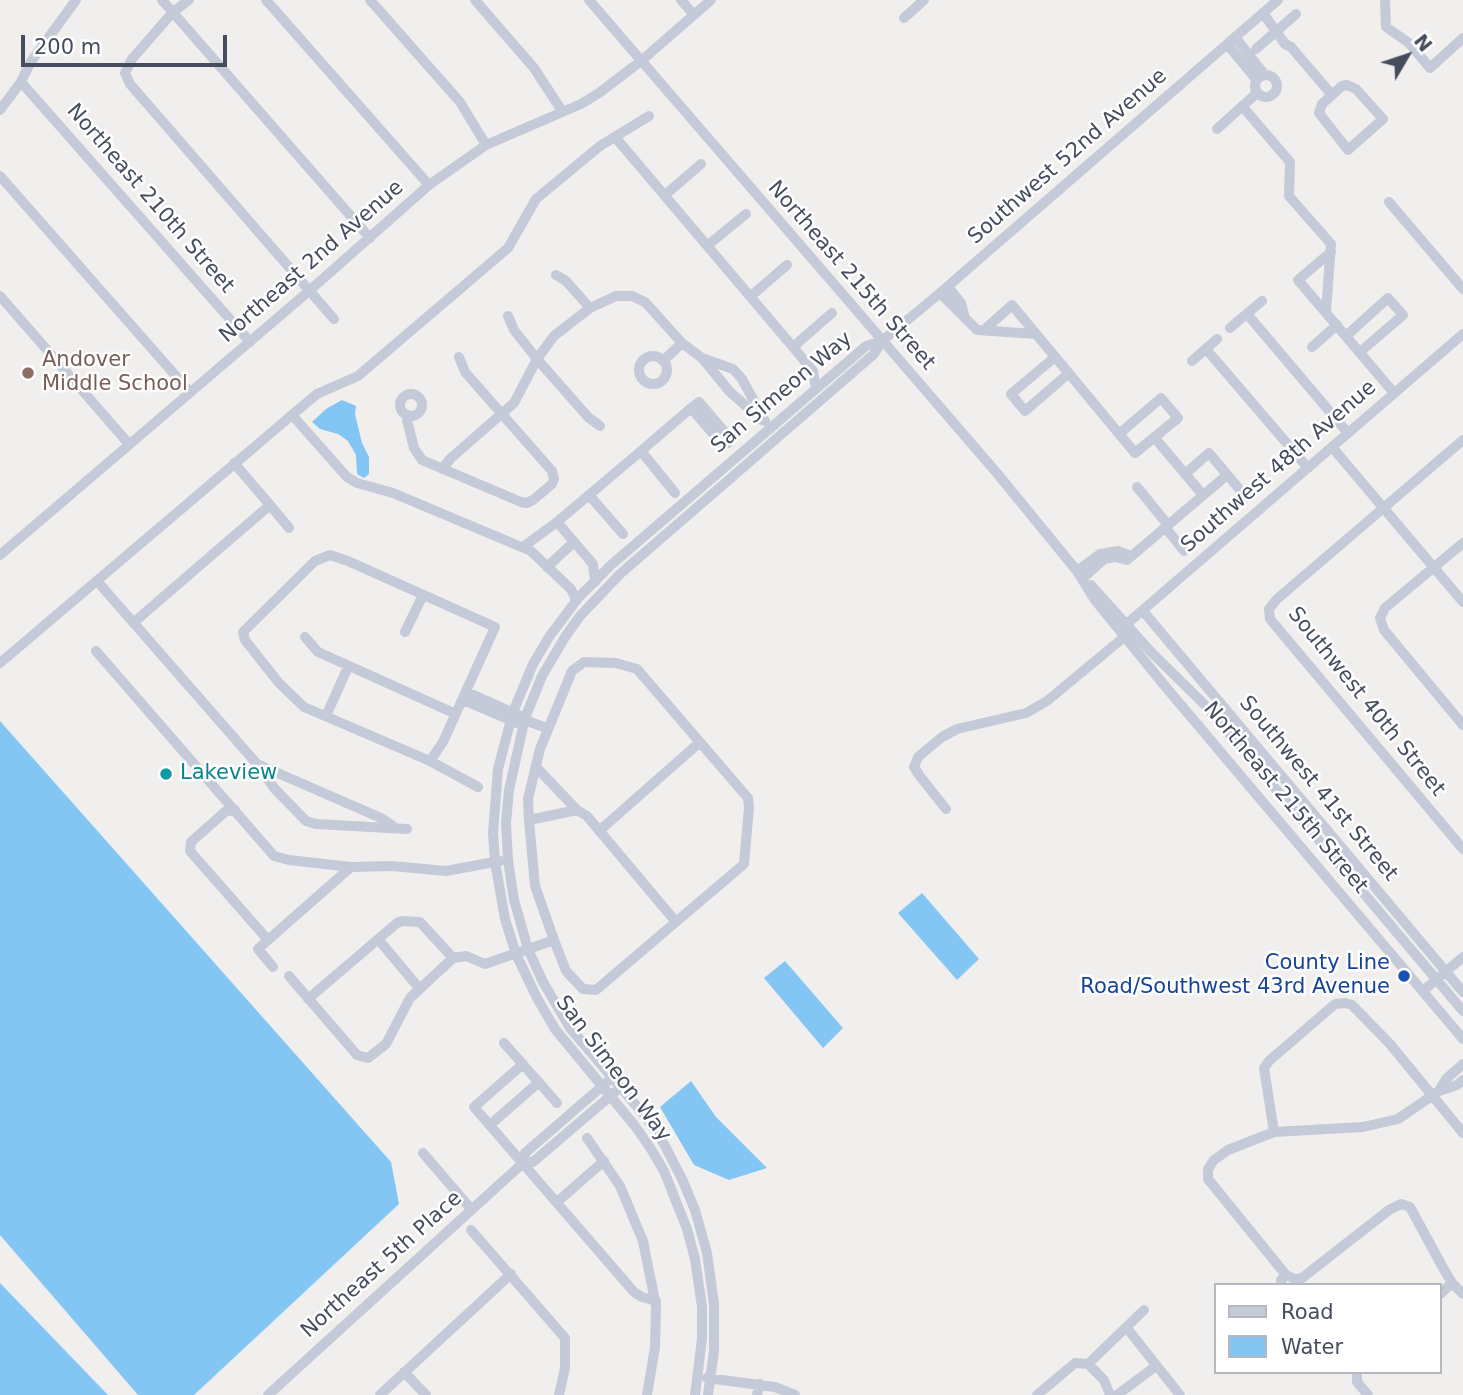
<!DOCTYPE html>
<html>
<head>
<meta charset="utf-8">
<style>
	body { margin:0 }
	#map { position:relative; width:1463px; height:1395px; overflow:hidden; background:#f1efee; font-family:"DejaVu Sans",sans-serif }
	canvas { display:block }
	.legend { position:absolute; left:1214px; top:1283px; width:228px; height:91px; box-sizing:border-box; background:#fff; border:2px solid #b5b8bf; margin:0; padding:9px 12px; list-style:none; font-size:21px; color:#454d5e }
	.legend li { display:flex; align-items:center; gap:14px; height:35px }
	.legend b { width:35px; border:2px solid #b5b8bf }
	.north { position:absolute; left:1372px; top:21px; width:70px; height:70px; -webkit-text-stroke:5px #fff; paint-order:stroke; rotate:51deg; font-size:19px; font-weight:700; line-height:28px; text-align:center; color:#454d5e }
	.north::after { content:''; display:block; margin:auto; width:24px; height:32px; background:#454d5e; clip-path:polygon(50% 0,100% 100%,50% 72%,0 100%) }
	.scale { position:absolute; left:21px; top:35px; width:206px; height:32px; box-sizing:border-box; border:4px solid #454d5e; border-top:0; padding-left:9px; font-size:21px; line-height:24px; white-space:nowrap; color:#454d5e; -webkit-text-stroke:5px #fff; paint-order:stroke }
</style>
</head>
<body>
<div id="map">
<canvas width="1463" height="1395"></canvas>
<ul class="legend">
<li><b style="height:9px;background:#c4cad8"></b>Road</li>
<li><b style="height:19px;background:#83c6f3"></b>Water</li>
</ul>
<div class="north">N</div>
<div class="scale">200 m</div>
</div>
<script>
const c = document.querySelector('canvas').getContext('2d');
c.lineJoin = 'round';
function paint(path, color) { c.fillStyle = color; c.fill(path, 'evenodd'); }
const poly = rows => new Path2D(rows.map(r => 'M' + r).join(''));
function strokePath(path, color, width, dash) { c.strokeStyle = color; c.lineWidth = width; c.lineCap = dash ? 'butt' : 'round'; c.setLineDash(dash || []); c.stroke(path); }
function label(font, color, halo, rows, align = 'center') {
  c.font = font + ' "DejaVu Sans",sans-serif'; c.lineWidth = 5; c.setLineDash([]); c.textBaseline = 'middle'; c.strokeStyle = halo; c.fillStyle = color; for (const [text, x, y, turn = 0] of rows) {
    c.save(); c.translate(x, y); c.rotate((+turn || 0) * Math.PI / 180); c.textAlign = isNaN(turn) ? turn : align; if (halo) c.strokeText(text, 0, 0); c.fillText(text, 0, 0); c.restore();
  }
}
paint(poly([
	[342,400,356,406,355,414,362,443,369,457,369,474,364,478,357,474,356,455,348,441,338,434,320,429,312,422,326,409],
	[0,721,391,1162,399,1204,194,1395,138,1395,0,1235],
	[922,893,979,959,957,980,898,913],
	[785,961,843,1028,823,1048,764,978],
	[691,1081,716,1117,767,1168,729,1180,694,1165,660,1107],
	[0,1283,108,1395,0,1395]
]), '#83c6f3');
strokePath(poly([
	[162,0,370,238],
	[189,0,173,12,132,59,125,73,130,84,334,319],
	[266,0,429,185],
	[370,0,460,102,486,145],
	[475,0,534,68,562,111],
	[589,0,996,472,1077,571,1095,600,1164,685,1463,1039],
	[681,0,694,15],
	[1385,0,1386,27,1409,43,1430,68,1463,38],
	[1263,13,1285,44,1291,47,1332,95],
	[904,18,924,0],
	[1235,37,1265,75],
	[1227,44,1256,79],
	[1256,49,1296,14],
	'1255 86a11 11 0 1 1 22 0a11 11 0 1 1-22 0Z',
	[21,82,250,342],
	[1347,85,1356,89,1383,119,1348,150,1319,113,1322,104,1342,86,1347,85],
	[1242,106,1290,162,1289,196,1331,244,1326,312],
	[0,110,21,82,30,63,76,0],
	[1217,129,1257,93],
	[615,137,793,347,832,313],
	[0,176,190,392],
	[665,195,701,164],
	[1389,202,1463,289],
	[708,245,746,214],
	[1331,252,1298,280,1394,393],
	[556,275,566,281,590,308],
	[948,287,961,303,964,314],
	[940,293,977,330,1036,334],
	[0,296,129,444],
	[751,296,787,265],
	[1247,314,1348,433],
	[508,316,514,330,537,359,588,417,600,426],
	[1230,328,1262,301],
	[984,330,1012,305,1135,453,1178,418,1161,398,1119,434],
	[1346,336,1388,298,1403,315,1360,352],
	[793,347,813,371,816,388],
	[1312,347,1337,325],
	[1206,349,1308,468],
	'639 370a14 14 0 1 1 28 0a14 14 0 1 1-28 0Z',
	[1055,357,1011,394,1025,411,1069,373],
	[702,358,730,392,762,420],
	[663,361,682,343],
	[1192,361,1217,339],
	'400 405a11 11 0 1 1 22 0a11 11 0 1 1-22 0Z',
	[292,415,317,394,358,376,508,248,536,199,600,146,649,116],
	[408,415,407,420,414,448,422,460,521,502,527,503,533,500,552,484,554,479,552,471,465,372,459,357],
	[1154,437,1203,495],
	[1463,440,1277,599,1269,609,1270,619,1463,849],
	[1332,447,1463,602],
	[641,451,675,493],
	[442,469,451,458,514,403,537,359,554,336,590,308,616,296,632,296,645,302,682,343,702,358,733,369,742,379,765,421],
	[1185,474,1209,453,1246,497],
	[1137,487,1168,525],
	[589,495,623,534],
	[270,505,289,528],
	[557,522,593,564,595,582],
	[1165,527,1184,551],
	[1463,543,1385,608,1380,618,1384,630,1463,725],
	[523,547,557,522,641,451,691,408,699,402,729,437,728,443,721,443,691,408],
	[0,555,309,291,429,185,486,145,581,104,599,93,641,61,711,0],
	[547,567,574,542],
	[1077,571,1100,554,1118,551,1131,556],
	[1083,578,1104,559,1115,557,1127,560,1227,475],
	[97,581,257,764,274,788,306,821,316,824,407,829],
	[1091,585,1152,653,1205,705,1463,1011],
	[1143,611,1463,992],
	[133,623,270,505,234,463],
	[1122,628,1463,334],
	[405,632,423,595],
	[305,637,318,652,456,714],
	[96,651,274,856,289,860,351,867,392,866,446,871,500,861],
	[584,662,616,663,637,669,748,798,749,808,744,864,596,990,583,989,566,971,554,940,535,886,529,820,528,799,540,749,572,671,584,662],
	[0,663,292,415,347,477,357,483,393,493,531,551,571,589,576,600],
	[467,692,525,718,530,722,547,728],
	[463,700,517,723],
	[326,716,348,667],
	[430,761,443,742,495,627,348,561,330,555,315,561,243,632,245,640,279,683,304,707,430,761,478,787],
	[257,764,381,818,393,826],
	[536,767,577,810,587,816,676,922],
	[946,809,919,775,914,767,918,757,942,737,957,729,1026,713,1047,701,1129,633],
	[235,810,226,811,191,842,190,851,268,940,351,867],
	[529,820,577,810],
	[599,831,699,743],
	[378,939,419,988],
	[268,940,258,949,273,967],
	[289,976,357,1055,368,1058,386,1044,410,998,453,958,466,956,485,964,554,940],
	[1423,991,1463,957],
	[308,999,397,923,402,921,420,922,453,958],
	[504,1043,557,1103],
	[523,1064,474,1107,634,1292,642,1297,656,1301],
	[1463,1064,1446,1079,1439,1091,1457,1085,1463,1080],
	[1439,1091,1398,1119,1363,1127,1274,1132,1228,1150,1214,1160,1208,1169,1208,1179,1286,1275,1295,1279,1302,1278,1389,1210,1401,1204,1410,1207,1442,1266,1452,1283,1463,1294],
	[490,1125,539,1082],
	[1274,1132,1264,1068,1269,1061,1335,1004,1345,1003,1352,1005,1390,1044,1463,1133],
	[587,1138,620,1186,643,1241,656,1306,655,1347,647,1395],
	[423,1153,471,1209],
	[523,1163,533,1162,615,1092],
	[557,1202,604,1161],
	[471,1230,565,1338,565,1368,559,1395],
	[1282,1285,1281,1280,1286,1275],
	[1440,1294,1452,1283],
	[1126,1327,1180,1395],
	[1088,1364,1104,1380,1110,1395],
	[404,1372,426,1395],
	[1357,1372,1357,1382,1368,1395],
	[707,1378,775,1387,795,1395],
	[268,1395,523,1163,525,1153,607,1082],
	[380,1395,511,1274],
	[695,1395,702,1339,702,1307,695,1259,687,1229,664,1171,651,1149,635,1126,555,1029,537,998,516,954,505,919,495,862,493,833,498,769,513,712,533,664,549,637,579,597,611,565,866,346,882,341],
	[708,1395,714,1351,714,1304,707,1253,695,1210,682,1179,664,1144,645,1116,570,1028,543,982,528,949,514,900,508,860,506,823,509,790,525,718,542,676,565,637,580,616,620,574,874,354,882,341,940,293,1278,0],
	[757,1395,760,1384],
	[1037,1395,1075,1363,1088,1364,1144,1310],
	[1117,1395,1156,1366]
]), '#c4cad8', 10);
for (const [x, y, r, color] of [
	[28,373,7,"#8d6e63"],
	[166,774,7,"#0f9aa8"],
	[1404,976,7,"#1a4fb4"]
]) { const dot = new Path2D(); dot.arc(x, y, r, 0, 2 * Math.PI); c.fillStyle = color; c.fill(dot); strokePath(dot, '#fff', 2.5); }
label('21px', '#454d5e', '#fff', [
	["Southwest 52nd Avenue",1068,157,-41],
	["Northeast 210th Street",150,199,49],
	["Northeast 2nd Avenue",312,262,-41],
	["Northeast 215th Street",851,276,49],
	["San Simeon Way",782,393,-40],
	["Southwest 48th Avenue",1279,467,-41],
	["Southwest 40th Street",1366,702,51],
	["Southwest 41st Street",1318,789,50],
	["Northeast 215th Street",1285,798,50],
	["San Simeon Way",613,1069,53],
	["Northeast 5th Place",382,1265,-42]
]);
label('21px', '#785e54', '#fff', [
	["Andover",42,361],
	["Middle School",42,385]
], 'left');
label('21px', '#0d838f', '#fff', [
	["Lakeview",180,774]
], 'left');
label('21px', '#164399', '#fff', [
	["County Line",1390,964],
	["Road/Southwest 43rd Avenue",1390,988]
], 'right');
</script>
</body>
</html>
